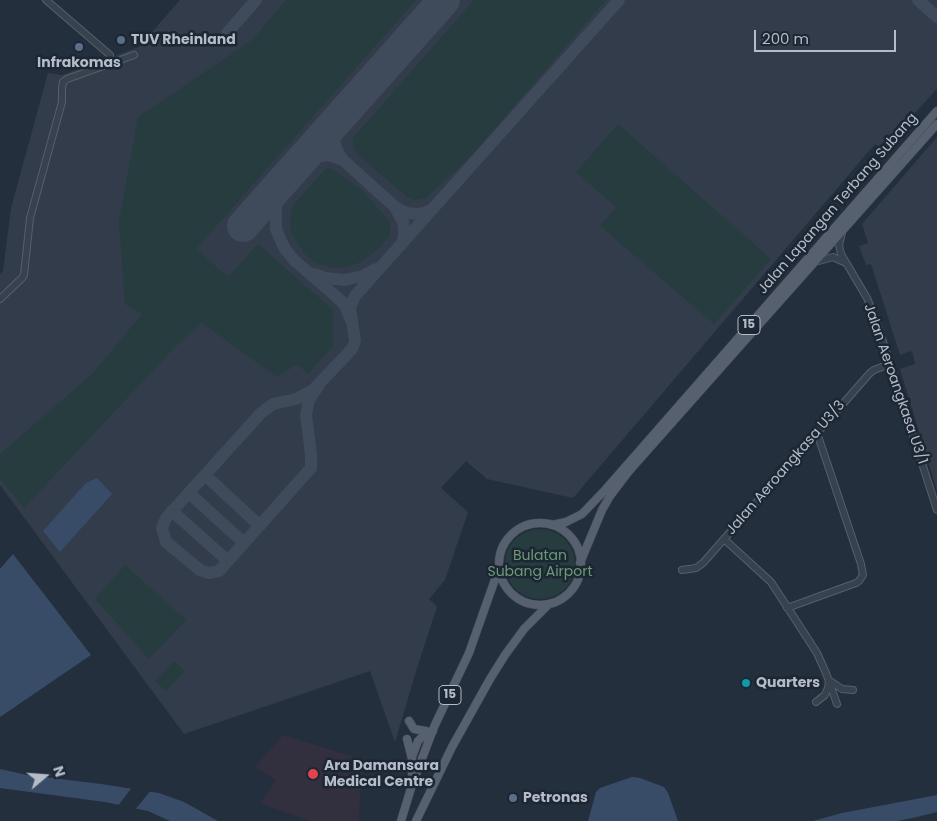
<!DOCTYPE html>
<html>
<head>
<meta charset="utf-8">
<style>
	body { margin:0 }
	#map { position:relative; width:937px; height:821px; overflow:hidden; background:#242f3e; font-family:Poppins,sans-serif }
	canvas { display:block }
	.north { position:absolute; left:20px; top:751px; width:50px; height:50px; -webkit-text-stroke:4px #1d2633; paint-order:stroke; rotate:72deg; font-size:14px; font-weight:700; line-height:20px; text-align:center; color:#b4bcc9 }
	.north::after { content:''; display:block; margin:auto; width:18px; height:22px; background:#b4bcc9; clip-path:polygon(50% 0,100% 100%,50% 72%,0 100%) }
	.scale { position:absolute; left:754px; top:30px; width:142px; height:22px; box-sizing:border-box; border:2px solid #b4bcc9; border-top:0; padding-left:6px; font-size:15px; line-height:18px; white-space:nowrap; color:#b4bcc9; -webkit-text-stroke:4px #1d2633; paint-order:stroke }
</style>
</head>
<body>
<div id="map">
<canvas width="937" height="821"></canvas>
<div class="north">N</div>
<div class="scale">200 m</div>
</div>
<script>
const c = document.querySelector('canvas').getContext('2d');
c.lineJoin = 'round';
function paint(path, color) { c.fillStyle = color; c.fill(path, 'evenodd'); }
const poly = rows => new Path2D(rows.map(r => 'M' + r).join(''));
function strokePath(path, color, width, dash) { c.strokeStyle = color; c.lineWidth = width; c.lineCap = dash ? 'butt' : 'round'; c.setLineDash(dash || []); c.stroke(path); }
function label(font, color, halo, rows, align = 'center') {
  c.font = font + ' Poppins,sans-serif'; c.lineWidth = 5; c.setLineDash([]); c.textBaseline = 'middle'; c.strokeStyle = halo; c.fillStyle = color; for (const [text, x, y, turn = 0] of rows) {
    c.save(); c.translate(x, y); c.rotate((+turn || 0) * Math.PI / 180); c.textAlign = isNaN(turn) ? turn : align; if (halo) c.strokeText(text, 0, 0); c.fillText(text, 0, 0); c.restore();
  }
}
paint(poly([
	[283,735,361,759,359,821,310,821,260,803,276,780,255,767]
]), '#32303f');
paint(poly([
	[180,0,937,0,937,89,882,149,875,144,573,498,487,479,466,461,441,488,468,512,445,580,429,599,437,607,417,668,395,742,370,671,184,734,0,485,0,274,3,271,11,208,48,73,62,75,139,47],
	[937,137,937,491,900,369,915,364,913,354,911,351,900,355,871,264,866,265,859,246,868,243,862,224]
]), '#323c4b');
paint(poly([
	[286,0,416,0,196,249,228,277,258,244,333,310,333,346,308,374,297,364,277,377,202,323,176,346,24,508,0,479,0,454,93,373,142,314,125,304,119,222,138,117,252,40],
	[474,0,606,0,470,157,426,198,415,200,407,197,358,155,354,149,353,138],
	[618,124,771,259,714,324,600,226,616,207,576,172],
	[331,168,363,191,390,222,390,236,380,247,361,262,346,267,335,268,316,263,304,253,291,232,290,222,292,207,325,169],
	'505 564a35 35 0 1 1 70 0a35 35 0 1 1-70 0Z',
	[125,565,186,620,149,659,95,599],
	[174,661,185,671,166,691,155,681]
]), '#263c3f');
paint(poly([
	[97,478,112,494,60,552,43,531,86,483],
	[13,554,91,655,0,717,0,569],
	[0,769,27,775,101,784,159,793,184,802,218,821,170,821,148,811,105,802,0,788],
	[632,777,640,778,664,787,668,793,678,821,588,821,596,792,600,788],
	[937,795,937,812,917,817,897,821,813,821,842,813]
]), '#394c67');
paint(poly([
	[133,786,152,789,134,811,117,807]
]), '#242f3e');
strokePath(poly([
	[918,0,937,17],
	[227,33,256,0],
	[341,116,336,126,334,141,337,150,343,160,395,207,407,213,418,214,424,213,433,209],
	[304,158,329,155,343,160],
	[289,175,279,195,276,205,276,229,281,241,285,249,294,260,340,300,345,305,350,318],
	[395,207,403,222,404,229,404,237,401,245],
	[314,274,325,278,345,280,362,276,376,269],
	[319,385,309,400,306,415,311,455,311,468,219,571,209,573,200,570,166,542,162,528,166,518,261,413,273,404,296,399,313,390,352,349,355,341,350,308,355,296,619,0],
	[205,475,260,526],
	[189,493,244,543],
	[172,511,228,561]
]), '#3f4a5a', 12);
strokePath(poly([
	[243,226,444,0]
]), '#3f4a5a', 32);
const minor = poly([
	[46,0,110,55],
	[842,233,839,245,841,254,867,298,877,323,937,510],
	[815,262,833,257,844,262],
	[0,299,22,278,24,275,30,218,62,102,62,88,63,82,67,79,134,55],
	[724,539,771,582,817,653,826,673,837,704],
	[682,570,696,568,703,563,870,373,874,370,890,364],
	[787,608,856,583,859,581,863,575,861,564,817,433],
	[830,681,842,689,853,690],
	[816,702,825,695,828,688,829,681]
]);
const major = poly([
	'499 564a41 41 0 1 1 82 0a41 41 0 1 1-82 0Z',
	[552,525,566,522,582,514,606,489,937,111],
	[580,563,602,510,610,496,629,471,937,124],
	[409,721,414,729,426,731],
	[407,739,412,759,412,778],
	[412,757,418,741,423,736,433,731],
	[401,821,412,785,434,727,469,653,499,568],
	[416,821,452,747,490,679,505,655,524,629,549,604]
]);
strokePath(minor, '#565f6c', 8);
strokePath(major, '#414a57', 9);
strokePath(minor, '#38414e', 6);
strokePath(major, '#56606e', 8);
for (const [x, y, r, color] of [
	[121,40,5,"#5c6f8a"],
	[79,47,5,"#5c6f8a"],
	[746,683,5,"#0f9aa8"],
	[313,774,6,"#e0444e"],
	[513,798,5,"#5c6f8a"]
]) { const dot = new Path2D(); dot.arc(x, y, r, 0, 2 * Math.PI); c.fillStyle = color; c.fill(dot); strokePath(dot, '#1d2633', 2); }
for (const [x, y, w] of [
	[749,325,22],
	[450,695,22]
]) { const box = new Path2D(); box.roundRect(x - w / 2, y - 9.5, w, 19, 4); c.fillStyle = '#1d2633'; c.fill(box); strokePath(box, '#b4bcc9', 1); }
label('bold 12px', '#b4bcc9', null, [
	["15",749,325],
	["15",450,695]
]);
label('bold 14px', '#b4bcc9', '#1d2633', [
	["TUV Rheinland",131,40],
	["Infrakomas",79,63,"center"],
	["Quarters",756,683],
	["Ara Damansara",324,766],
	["Medical Centre",324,782],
	["Petronas",523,798]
], 'left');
label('14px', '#b4bcc9', '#1d2633', [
	["Jalan Lapangan Terbang Subang",838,204,-49],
	["Jalan Aeroangkasa U3/1",895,384,71],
	["Jalan Aeroangkasa U3/3",786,468,-49]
]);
label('14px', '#6b9a76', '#1d2633', [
	["Bulatan",540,556],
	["Subang Airport",540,572]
]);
</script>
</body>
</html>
